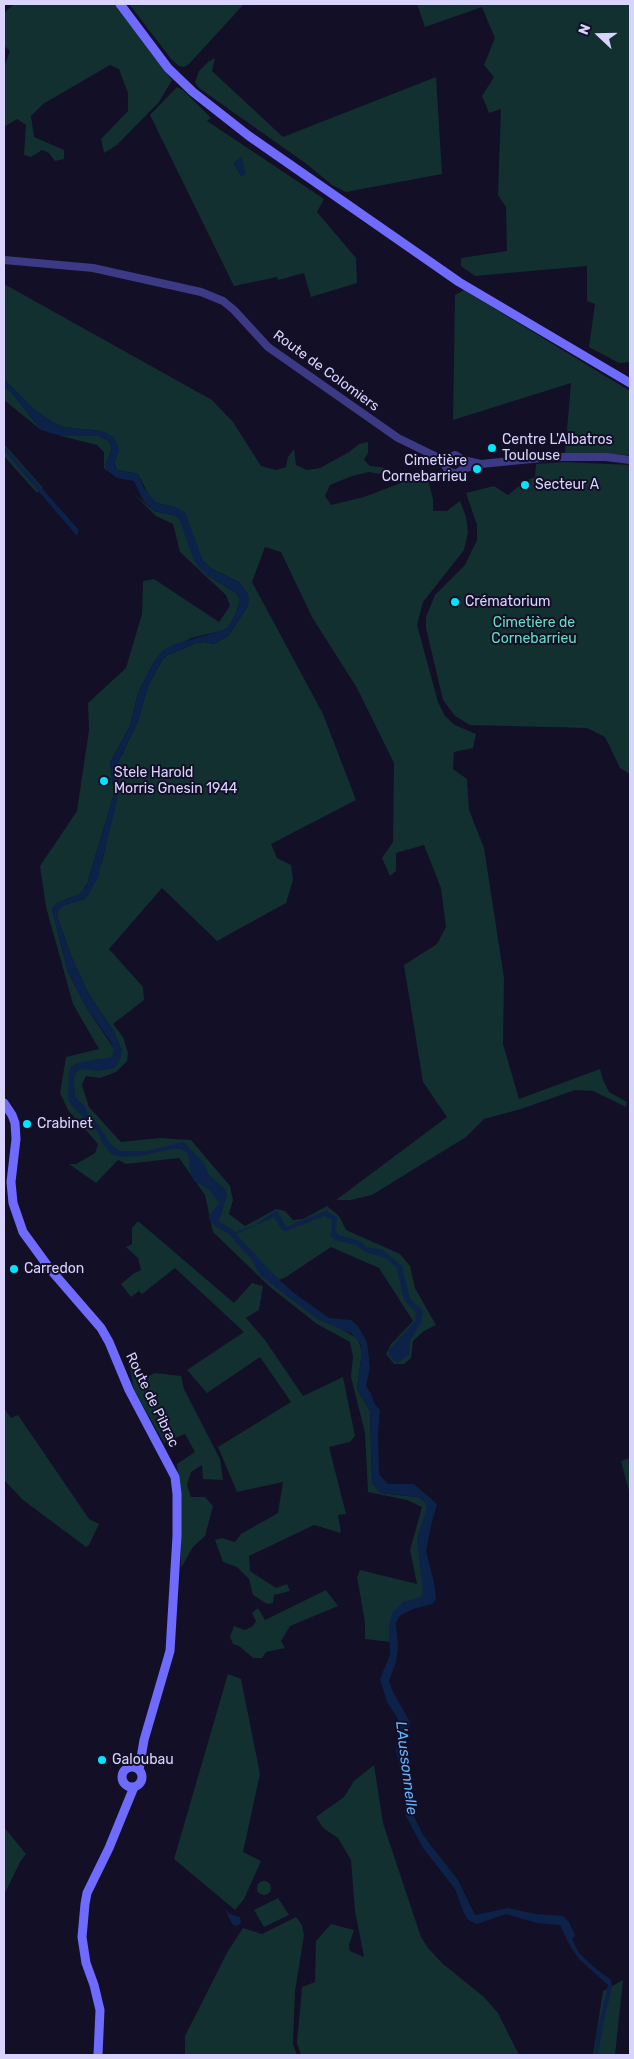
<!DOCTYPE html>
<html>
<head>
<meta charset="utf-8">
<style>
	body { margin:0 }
	#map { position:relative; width:634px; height:2059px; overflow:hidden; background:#130f26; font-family:Rubik,sans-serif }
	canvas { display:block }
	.frame { position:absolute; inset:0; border:5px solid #d9d4ff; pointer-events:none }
	.north { position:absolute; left:574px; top:10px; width:50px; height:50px; -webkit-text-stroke:4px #130f26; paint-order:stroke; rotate:291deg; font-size:14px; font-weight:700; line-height:20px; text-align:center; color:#d9d4ff }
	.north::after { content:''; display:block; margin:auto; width:18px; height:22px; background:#d9d4ff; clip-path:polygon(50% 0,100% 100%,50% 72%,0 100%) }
</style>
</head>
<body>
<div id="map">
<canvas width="634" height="2059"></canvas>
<div class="frame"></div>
<div class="north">N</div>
</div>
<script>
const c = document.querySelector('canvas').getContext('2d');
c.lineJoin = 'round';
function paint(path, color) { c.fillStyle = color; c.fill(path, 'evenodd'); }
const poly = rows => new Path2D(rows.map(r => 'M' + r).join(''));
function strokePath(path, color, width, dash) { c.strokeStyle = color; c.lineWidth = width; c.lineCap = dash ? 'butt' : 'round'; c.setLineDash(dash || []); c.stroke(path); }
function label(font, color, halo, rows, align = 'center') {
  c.font = font + ' Rubik,sans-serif'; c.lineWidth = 4; c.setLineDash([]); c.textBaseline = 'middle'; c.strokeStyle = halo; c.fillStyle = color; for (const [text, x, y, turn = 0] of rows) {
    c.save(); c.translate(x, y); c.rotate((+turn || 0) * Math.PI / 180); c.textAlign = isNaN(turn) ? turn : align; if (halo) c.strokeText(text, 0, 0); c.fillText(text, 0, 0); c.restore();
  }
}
paint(poly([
	[14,4,115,4,172,80,159,102,117,145,104,153,101,139,128,111,128,93,119,69,110,65,43,104,31,116,34,137,64,150,64,159,55,161,49,153,42,150,31,157,24,155,26,125,17,119,4,127,4,67,10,51,4,46,4,13],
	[129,4,244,4,189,64,184,67,179,66,172,60],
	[417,4,630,4,630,362,619,363,589,347,595,304,587,301,587,266,475,276,461,266,461,258,507,251,506,207,498,195,501,109,489,113,482,96,494,77,484,65,495,38,482,7,425,27],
	[215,58,212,71,283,137,436,77,442,174,346,192,332,185,308,165,199,88,195,82,199,71,208,62],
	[177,87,183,90,211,118,207,121,324,199,317,212,356,258,357,283,311,297,304,273,278,280,277,277,234,286,150,115],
	[241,157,245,173,241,176,234,163],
	[4,284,212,400,233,422,261,466,276,470,286,467,288,457,294,449,296,465,307,470,320,468,349,452,359,444,368,442,368,453,364,460,370,466,386,468,380,474,369,472,352,476,330,485,325,496,331,505,364,497,411,479,428,480,433,499,433,511,447,511,460,501,466,517,468,532,464,550,423,602,417,625,438,702,445,716,455,725,476,734,473,748,454,752,453,769,467,779,469,810,484,848,504,978,503,1044,519,1099,600,1069,603,1080,609,1092,627,1102,626,1107,593,1091,575,1090,521,1109,484,1119,466,1137,372,1195,351,1200,336,1200,447,1117,423,1082,404,965,437,944,446,927,441,888,424,845,396,853,396,871,390,876,382,858,393,842,394,763,357,688,312,617,281,552,265,547,252,582,323,714,356,800,271,844,277,858,291,865,293,880,286,903,217,941,162,888,109,949,143,987,144,1000,113,1024,123,1037,128,1053,127,1061,116,1072,100,1078,86,1076,82,1085,89,1107,121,1142,160,1138,191,1140,230,1186,233,1200,229,1214,245,1226,276,1209,285,1211,293,1220,303,1219,327,1206,339,1216,346,1230,400,1254,410,1266,415,1288,436,1325,424,1331,413,1341,411,1358,404,1364,394,1364,386,1354,391,1344,413,1321,379,1268,331,1247,286,1277,271,1283,296,1302,358,1339,362,1352,357,1389,370,1411,372,1482,380,1493,418,1497,424,1501,430,1508,420,1543,426,1591,422,1600,399,1611,391,1642,365,1639,365,1622,357,1577,360,1570,417,1584,410,1550,422,1507,407,1500,368,1492,365,1433,351,1377,353,1357,350,1342,317,1324,270,1287,213,1232,205,1195,179,1158,126,1164,118,1160,96,1183,69,1164,76,1164,95,1153,98,1144,68,1110,60,1093,66,1057,99,1049,73,1004,46,907,40,866,77,811,89,730,88,703,126,668,142,614,143,581,154,579,219,622,230,606,226,595,180,552,173,524,156,516,132,492,154,511,173,515,179,518,207,575,236,593,240,600,237,611,228,628,221,631,191,638,155,660,138,693,130,726,110,763,114,794,87,884,80,894,57,903,52,909,68,972,86,1007,115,1050,122,1051,113,1030,88,993,71,956,58,919,57,912,64,905,84,899,102,862,119,786,117,765,138,721,148,686,162,660,168,655,196,643,205,642,214,644,228,636,246,609,248,594,239,582,212,569,203,561,191,533,175,507,157,503,150,497,138,474,117,470,114,463,119,450,102,431,63,427,51,421,36,411,4,379],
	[464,290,630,391,630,455,565,453,571,383,453,420,455,295],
	[4,386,11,392,41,430,4,400],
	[61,436,99,436,109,441,112,449,105,465,109,472,104,468,104,452,97,445],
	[4,444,43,488,37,493,4,456],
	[565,462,630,465,630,774,620,768,605,737,587,728,470,725,455,716,443,700,426,628,426,617,435,595,465,565,477,540,477,525,466,493,494,486,508,495,525,481,535,477,536,464],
	[138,1221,234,1303,252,1283,263,1286,259,1310,246,1318,265,1340,303,1396,343,1377,355,1436,350,1442,329,1447,346,1514,338,1515,341,1533,314,1525,249,1556,250,1571,276,1588,287,1584,290,1591,274,1595,273,1603,267,1604,253,1595,249,1579,237,1567,223,1562,215,1540,222,1538,235,1542,241,1534,278,1513,283,1482,237,1492,218,1447,291,1402,260,1357,207,1393,187,1370,244,1332,175,1268,142,1294,139,1291,131,1297,121,1284,133,1274,141,1270,138,1258,126,1247,132,1244,132,1228],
	[129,1365,139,1365,146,1377,155,1373,181,1376,184,1389,220,1459,223,1480,203,1479,202,1465,191,1472,187,1485,191,1497,205,1497,213,1506,205,1536,193,1547,181,1568,181,1505,177,1464,195,1452,185,1434,164,1443,134,1390],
	[4,1408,11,1418,18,1415,89,1519,99,1524,89,1545,86,1547,23,1500,4,1480],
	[630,1458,630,1495,621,1461],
	[326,1590,338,1606,290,1626,281,1641,285,1648,266,1652,262,1658,253,1658,239,1646,233,1644,230,1637,234,1626,245,1630,253,1626,256,1621,252,1613,258,1608,265,1620],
	[228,1674,241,1679,260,1774,243,1852,261,1861,244,1899,235,1910,174,1859],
	[374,1765,383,1823,421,1937,428,1948,443,1964,484,1997,498,2013,519,2055,301,2055,297,2043,302,1987,315,1982,316,1941,331,1924,354,1930,349,1945,350,1951,364,1957,355,1911,351,1860,338,1838,323,1828,316,1817,344,1797,354,1781],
	[4,1827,26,1854,20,1862,4,1895],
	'257 1888a7 7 0 1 1 14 0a7 7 0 1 1-14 0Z',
	[278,1898,289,1915,264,1927,254,1910],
	[296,1917,302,1925,304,1935,295,1991,293,2044,297,2055,185,2055,185,2036,228,1951,243,1928,262,1934],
	[623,1980,615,2055,593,2055,603,1991]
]), '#12302f');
paint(poly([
	[241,157,246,174,241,176,234,163],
	[4,379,36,411,51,421,63,427,102,431,114,437,119,450,114,463,117,470,138,474,144,488,157,503,175,507,185,512,203,561,212,569,239,582,248,594,249,599,248,606,228,636,214,644,205,642,196,643,168,655,162,660,148,686,138,721,117,765,119,786,117,802,98,877,88,896,84,899,64,905,57,912,58,919,71,956,88,993,113,1030,122,1052,119,1063,114,1068,98,1071,84,1069,77,1071,74,1079,75,1096,86,1108,88,1115,97,1123,113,1147,120,1151,147,1151,183,1142,186,1144,205,1164,208,1174,226,1190,227,1195,219,1221,235,1232,255,1225,277,1210,286,1227,327,1210,329,1213,337,1217,336,1231,338,1235,360,1241,366,1247,383,1250,402,1266,410,1299,423,1310,421,1323,410,1340,409,1355,397,1363,390,1357,388,1351,415,1321,416,1313,404,1300,397,1268,385,1258,365,1252,356,1245,335,1240,331,1236,332,1220,324,1216,286,1231,282,1230,274,1217,236,1234,275,1276,294,1293,329,1318,351,1320,358,1326,367,1342,370,1367,366,1386,371,1393,374,1403,380,1410,378,1433,379,1474,388,1484,414,1484,437,1504,431,1526,426,1551,434,1582,436,1599,432,1604,413,1609,401,1615,398,1618,396,1623,398,1647,396,1662,389,1681,393,1692,410,1722,404,1754,416,1802,414,1816,423,1835,458,1880,475,1915,508,1908,536,1914,563,1916,569,1922,575,1935,572,1939,579,1953,596,1969,611,1980,612,1987,604,2020,598,2055,595,2055,597,2032,608,1985,580,1960,571,1948,560,1925,537,1923,506,1914,477,1924,468,1920,464,1913,455,1889,423,1848,406,1816,403,1780,396,1751,399,1726,397,1717,387,1702,380,1679,390,1655,389,1627,392,1613,403,1602,421,1597,423,1593,417,1539,427,1507,424,1501,418,1497,380,1493,372,1482,370,1411,357,1389,362,1352,360,1343,352,1334,317,1319,260,1275,251,1259,235,1241,229,1234,215,1226,209,1219,209,1216,219,1203,210,1190,194,1181,190,1172,189,1157,186,1152,181,1149,172,1149,140,1156,122,1157,111,1154,103,1144,97,1131,71,1105,68,1099,69,1071,72,1066,77,1063,112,1057,114,1050,111,1042,86,1007,68,972,52,909,57,903,80,894,87,884,114,794,110,763,130,726,138,693,155,660,163,650,175,644,221,631,228,628,237,611,240,600,236,593,207,575,198,566,194,561,179,518,173,515,154,511,143,500,134,481,117,478,109,472,105,465,112,449,109,441,99,436,61,436,41,430,11,392,4,386],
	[4,446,79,530,77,536,4,451],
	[225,1909,230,1914,240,1917,241,1922,239,1925,236,1926,232,1924]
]), '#0c2248');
strokePath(poly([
	[4,260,93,268,201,292,223,301,234,310,268,347,398,438,435,456,445,465],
	[481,464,463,469,456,474,448,471,445,465,448,458,455,455,463,460,481,464,552,457,606,457,630,460]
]), '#3d3a85', 8);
strokePath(poly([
	[120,4,168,68,193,92,249,136,459,282,630,383],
	[4,1103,12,1115,15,1123,16,1139,11,1182,13,1203,23,1232,50,1269,101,1328,109,1342,129,1390,175,1477,177,1494,177,1536,170,1651,144,1740,139,1770],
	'122 1777a10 10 0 1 1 20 0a10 10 0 1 1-20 0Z',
	[98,2055,100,2010,94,1985,86,1963,82,1937,85,1904,87,1893,109,1848,134,1787]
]), '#6f6bff', 9);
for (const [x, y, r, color] of [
	[492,448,5,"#00e5ff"],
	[477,469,5,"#00e5ff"],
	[525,485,5,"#00e5ff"],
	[455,602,5,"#00e5ff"],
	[104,781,5,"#00e5ff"],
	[27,1124,5,"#00e5ff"],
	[14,1269,5,"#00e5ff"],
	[102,1760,5,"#00e5ff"]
]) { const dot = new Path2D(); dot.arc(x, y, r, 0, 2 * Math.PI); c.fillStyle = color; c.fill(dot); strokePath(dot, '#130f26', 2); }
label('14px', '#d9d4ff', '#130f26', [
	["Route de Colomiers",326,371,36],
	["Route de Pibrac",152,1400,64]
]);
label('14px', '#d9d4ff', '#130f26', [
	["Centre L'Albatros",502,440],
	["Toulouse",502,456],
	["Cimetière",467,461,"right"],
	["Cornebarrieu",467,477,"right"],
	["Secteur A",535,485],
	["Crématorium",465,602],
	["Stele Harold",114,773],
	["Morris Gnesin 1944",114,789],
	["Crabinet",37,1124],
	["Carredon",24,1269],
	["Galoubau",112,1760]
], 'left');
label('14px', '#5fe0c0', '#130f26', [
	["Cimetière de",534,623],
	["Cornebarrieu",534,639]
]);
label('italic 15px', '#62b6ff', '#130f26', [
	["L'Aussonnelle",406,1768,83]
]);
</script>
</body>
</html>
